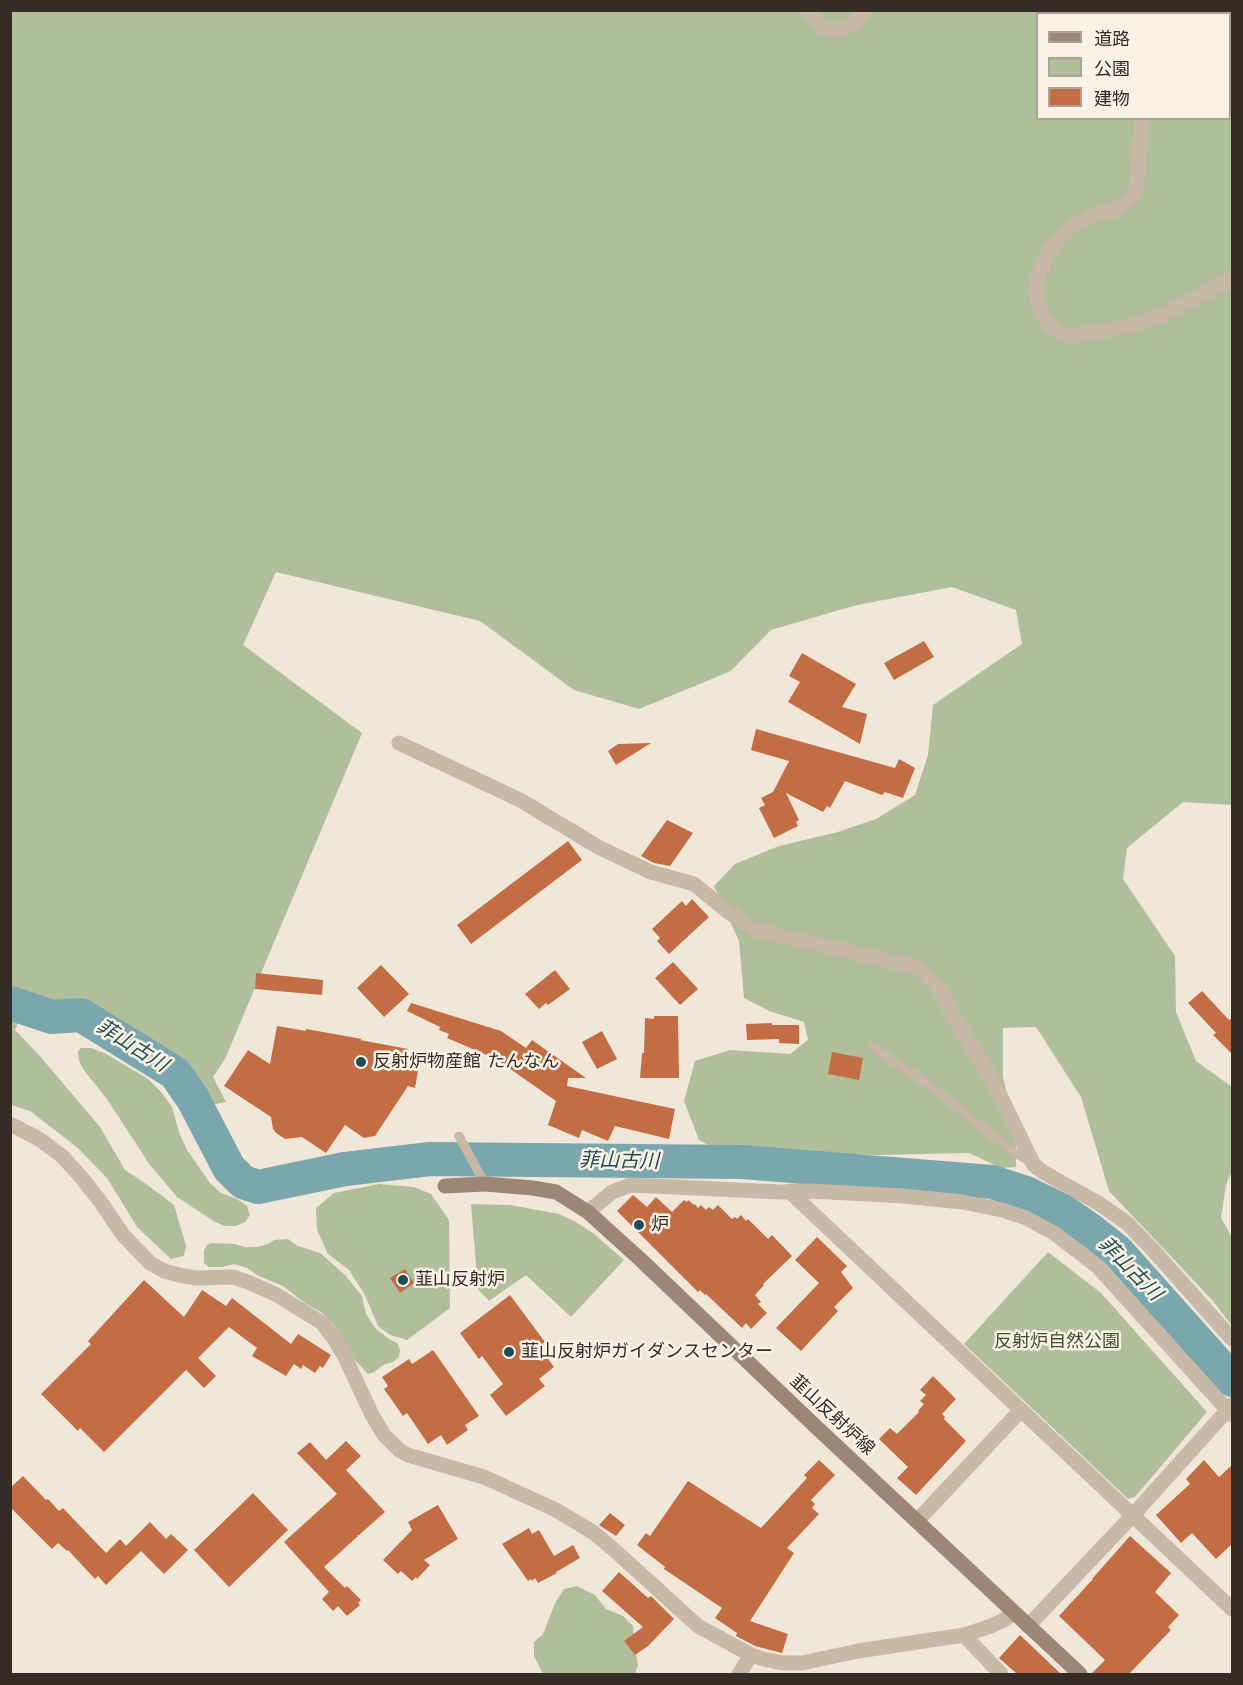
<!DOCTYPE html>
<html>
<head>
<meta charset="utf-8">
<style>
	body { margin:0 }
	#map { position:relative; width:1243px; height:1685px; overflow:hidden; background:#f1e7d9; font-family:"Work Sans","Noto Sans JP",sans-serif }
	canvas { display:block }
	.frame { position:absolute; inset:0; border:12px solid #342c26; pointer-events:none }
	.legend { position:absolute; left:1036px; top:12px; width:195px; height:108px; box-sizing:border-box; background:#f9f1e5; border:2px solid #aaa299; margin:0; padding:8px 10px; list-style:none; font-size:18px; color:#342c26 }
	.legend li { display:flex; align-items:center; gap:12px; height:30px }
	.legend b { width:30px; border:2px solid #aaa299 }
</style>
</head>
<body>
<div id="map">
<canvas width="1243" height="1685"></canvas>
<div class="frame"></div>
<ul class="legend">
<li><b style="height:8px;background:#9c8777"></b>道路</li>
<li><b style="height:16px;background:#b0bf9a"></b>公園</li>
<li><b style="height:16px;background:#c36d44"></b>建物</li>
</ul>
</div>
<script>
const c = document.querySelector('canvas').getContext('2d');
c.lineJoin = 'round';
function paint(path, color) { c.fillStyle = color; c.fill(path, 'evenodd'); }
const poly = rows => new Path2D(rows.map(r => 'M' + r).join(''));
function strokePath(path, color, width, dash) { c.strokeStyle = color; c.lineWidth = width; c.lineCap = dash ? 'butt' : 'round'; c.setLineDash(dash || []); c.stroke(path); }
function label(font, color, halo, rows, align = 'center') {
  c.font = font + ' "Work Sans","Noto Sans JP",sans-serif'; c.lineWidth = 5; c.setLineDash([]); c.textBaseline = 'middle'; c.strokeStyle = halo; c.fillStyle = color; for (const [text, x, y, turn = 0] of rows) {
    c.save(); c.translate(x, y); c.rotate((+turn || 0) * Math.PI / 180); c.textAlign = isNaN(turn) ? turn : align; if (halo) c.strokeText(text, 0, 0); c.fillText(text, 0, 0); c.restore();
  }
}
paint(poly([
	[11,11,1232,11,1232,805,1183,802,1127,848,1123,879,1175,956,1176,1012,1196,1061,1232,1087,1232,1171,1226,1185,1221,1218,1232,1237,1232,1326,1213,1301,1109,1191,1081,1097,1036,1027,1003,1028,1003,1077,1016,1133,1016,1167,1001,1168,969,1153,878,1155,720,1151,699,1140,684,1101,695,1061,730,1050,790,1054,808,1040,804,1022,769,1011,744,998,739,941,714,886,735,864,779,846,838,832,876,819,915,795,928,755,933,705,1022,644,1016,610,952,587,857,605,771,630,731,671,639,709,574,690,480,621,276,572,243,645,362,733,225,1059,213,1077,226,1102,211,1105,206,1101,176,1063,87,1006,27,1001,15,1030,39,1055,100,1127,125,1170,145,1183,174,1205,186,1246,184,1256,171,1259,137,1227,107,1178,78,1148,30,1111,11,1105],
	[1038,14,1230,14,1230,118,1038,118],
	[81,1048,91,1048,106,1054,148,1079,162,1093,172,1107,180,1135,187,1150,210,1183,221,1193,237,1199,247,1206,250,1215,245,1222,236,1226,225,1226,215,1222,177,1197,150,1165,107,1099,83,1069,79,1061,78,1051],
	[379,1184,414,1187,431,1194,449,1220,450,1308,407,1340,390,1335,378,1326,365,1295,349,1270,328,1254,317,1230,316,1208,334,1193],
	[471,1204,510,1205,559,1214,574,1221,593,1233,624,1260,571,1317,526,1275,489,1301,478,1289],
	[288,1239,298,1246,320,1253,345,1275,362,1296,366,1314,376,1329,389,1339,397,1343,400,1350,399,1357,393,1362,383,1365,374,1372,368,1374,352,1357,334,1325,321,1312,306,1304,283,1286,259,1276,247,1268,234,1264,222,1267,209,1267,204,1263,204,1250,207,1245,211,1243,235,1244,245,1247,257,1247,268,1244,274,1240],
	[1048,1252,1101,1293,1207,1412,1135,1497,1128,1499,964,1344],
	[577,1586,595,1595,606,1609,623,1616,633,1626,634,1644,638,1665,635,1674,543,1674,534,1656,534,1642,543,1634,556,1601,564,1589]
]), '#b0bf9a');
strokePath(poly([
	[10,1003,52,1017,81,1015,175,1073,193,1099,229,1168,243,1182,258,1187,345,1169,430,1159,742,1162,992,1182,1026,1193,1063,1211,1093,1232,1117,1251,1232,1380]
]), '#79a7ad', 34);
paint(poly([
	[924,641,934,657,894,680,884,663],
	[802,653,856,684,842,707,867,714,860,744,788,702,800,682,789,676],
	[756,729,895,768,899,759,915,768,903,798,885,792,882,795,845,781,830,808,827,806,823,812,786,793,799,820,796,822,798,826,774,838,759,808,765,805,761,798,773,792,789,761,751,750],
	[651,743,616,765,608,751,618,744],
	[667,820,693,833,670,866,654,863,641,856],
	[568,841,582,860,471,944,457,925],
	[692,899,709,917,669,954,657,941,660,938,652,929,682,901,686,906],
	[673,962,698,989,680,1005,655,978],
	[381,965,409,994,384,1017,357,988],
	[555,970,570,989,548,1005,546,1003,539,1009,525,994],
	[256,973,323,980,322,995,255,989],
	[1202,991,1229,1020,1233,1017,1233,1055,1213,1035,1216,1033,1188,1003],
	[411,1003,501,1031,526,1048,532,1040,586,1078,568,1078,567,1086,675,1109,669,1139,615,1126,608,1141,582,1130,579,1138,548,1125,556,1101,496,1059,447,1038,449,1034,439,1030,440,1027,407,1011],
	[654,1016,678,1016,679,1078,640,1078,642,1053,644,1053,645,1018,654,1019],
	[772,1023,772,1025,799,1025,799,1044,779,1043,779,1039,747,1040,746,1024],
	[277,1026,306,1031,306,1029,362,1039,360,1040,408,1049,405,1069,418,1071,415,1088,408,1086,375,1136,364,1138,345,1125,326,1153,302,1137,285,1139,276,1133,273,1129,271,1117,224,1086,248,1050,270,1064],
	[602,1031,617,1059,597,1069,582,1042],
	[832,1052,863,1058,859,1080,828,1074],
	[633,1195,647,1207,656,1197,672,1212,684,1200,687,1202,688,1200,694,1205,695,1204,698,1208,701,1205,706,1210,709,1207,713,1210,718,1205,732,1219,735,1217,737,1219,741,1215,746,1221,748,1219,768,1239,772,1235,792,1256,763,1284,764,1285,755,1295,761,1302,758,1304,767,1313,751,1329,746,1323,742,1328,706,1294,705,1295,700,1290,698,1292,617,1211],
	[817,1237,847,1266,841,1272,853,1288,834,1307,838,1311,801,1351,776,1328,819,1283,795,1260],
	[405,1269,414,1283,400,1293,390,1278],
	[144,1280,184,1317,202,1290,226,1306,232,1298,291,1344,298,1334,331,1355,323,1368,320,1366,315,1373,303,1365,301,1369,294,1364,286,1376,252,1356,257,1348,229,1327,198,1358,216,1376,204,1388,186,1370,104,1452,80,1428,78,1431,41,1394,91,1344,88,1341],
	[510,1295,545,1342,539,1347,554,1367,539,1379,545,1386,506,1416,490,1395,503,1384,482,1356,479,1359,460,1333],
	[433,1350,479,1416,465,1425,468,1430,447,1445,441,1435,428,1444,407,1413,403,1416,384,1389,388,1386,382,1377,409,1359,412,1364],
	[933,1376,956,1399,942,1414,945,1417,944,1419,966,1441,916,1495,897,1478,908,1467,879,1439,890,1428,897,1434,919,1412,918,1411,924,1404,920,1401,926,1395,920,1390],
	[346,1441,361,1456,346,1470,385,1512,359,1535,357,1535,358,1536,324,1567,345,1588,347,1586,361,1600,358,1603,360,1605,347,1616,338,1606,333,1611,322,1599,329,1592,284,1542,337,1494,297,1453,310,1442,326,1460],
	[819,1460,835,1475,811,1500,815,1504,812,1508,819,1514,787,1548,794,1553,750,1621,788,1634,782,1653,755,1646,736,1636,737,1633,715,1618,722,1608,664,1569,665,1567,637,1545,646,1533,650,1536,688,1481,761,1528,807,1478,804,1475],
	[1204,1460,1219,1477,1233,1464,1233,1543,1216,1559,1192,1533,1181,1543,1156,1515,1190,1484,1186,1479],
	[23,1476,46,1500,48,1499,59,1511,63,1508,106,1553,120,1539,126,1546,150,1522,166,1539,171,1534,188,1550,164,1574,141,1551,106,1585,98,1576,95,1579,68,1550,67,1551,58,1543,52,1549,10,1507,10,1488],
	[253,1493,288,1530,229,1587,194,1550],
	[438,1505,458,1539,424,1560,430,1565,417,1579,416,1577,412,1581,401,1571,398,1574,383,1560,412,1530,408,1522],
	[610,1513,625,1525,616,1536,599,1525],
	[529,1528,532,1534,539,1530,554,1556,573,1545,580,1558,556,1572,557,1573,538,1583,535,1578,532,1581,531,1579,528,1581,502,1544],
	[1130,1536,1171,1573,1155,1592,1179,1615,1168,1627,1171,1630,1129,1674,1091,1674,1105,1660,1059,1616,1093,1579,1092,1579],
	[619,1572,648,1598,651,1596,674,1619,648,1646,635,1655,624,1641,643,1627,602,1591],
	[1020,1635,1061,1674,1017,1674,999,1658]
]), '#c36d44');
strokePath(poly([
	[873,1047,932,1087,1011,1150,1030,1162],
	[459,1136,485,1184]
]), '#c8b8a6', 9);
strokePath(poly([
	[807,10,822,27,834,31,845,28,855,22,864,10],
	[1077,10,1088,14],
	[1141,118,1141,133,1136,189,1133,196,1118,209,1090,216,1070,227,1050,248,1039,274,1036,288,1037,301,1041,313,1048,323,1063,335,1072,336,1114,329,1132,325,1162,315,1232,279],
	[399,743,520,800,600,848,651,872,694,884,727,911,753,929,919,968,938,987,957,1022,994,1083,1034,1165,1043,1172,1098,1203,1127,1223,1153,1250,1232,1339],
	[789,1191,1232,1609],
	[588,1212,612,1192,631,1185,780,1192,810,1191,903,1196,962,1202,1002,1210,1026,1218,1054,1233,1097,1266,1232,1415],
	[917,1521,1021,1410],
	[1028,1626,1133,1515,1232,1405],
	[964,1635,1001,1674],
	[739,1674,751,1655]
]), '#c8b8a6', 15);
strokePath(poly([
	[10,1124,39,1139,62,1156,81,1177,100,1201,123,1235,150,1263,164,1271,179,1275,196,1278,233,1277,248,1282,277,1295,322,1323,333,1337,344,1355,372,1415,384,1435,399,1450,408,1455,484,1477,556,1510,594,1533,612,1548,698,1626,751,1655,763,1659,783,1663,802,1663,858,1651,964,1635,991,1626,1002,1621,1014,1613]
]), '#c8b8a6', 15);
strokePath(poly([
	[445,1186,485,1184,533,1188,556,1192,588,1212,641,1260,813,1424,1080,1674]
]), '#9c8777', 15);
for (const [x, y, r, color] of [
	[361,1062,6,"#1d4d55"],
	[639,1225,6,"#1d4d55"],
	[403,1280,6,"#1d4d55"],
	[509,1352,6,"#1d4d55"]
]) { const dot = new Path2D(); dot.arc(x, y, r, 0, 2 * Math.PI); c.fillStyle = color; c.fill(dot); strokePath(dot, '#f9f1e5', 2); }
label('18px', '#342c26', '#f9f1e5', [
	["反射炉物産館 たんなん",373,1062],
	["炉",651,1225],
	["韮山反射炉",415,1280],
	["韮山反射炉ガイダンスセンター",521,1352]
], 'left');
label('18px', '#41522b', '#f9f1e5', [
	["反射炉自然公園",1057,1342]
]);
label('18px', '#342c26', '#f9f1e5', [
	["韮山反射炉線",832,1415,43]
]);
label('italic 20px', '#1d4d55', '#f9f1e5', [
	["菲山古川",132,1046,32],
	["菲山古川",619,1161,1],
	["菲山古川",1130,1269,45]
]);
</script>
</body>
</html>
